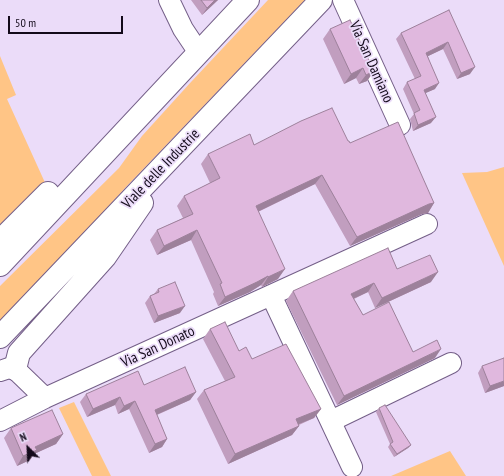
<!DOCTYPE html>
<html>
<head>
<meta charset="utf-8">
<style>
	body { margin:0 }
	#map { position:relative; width:504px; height:476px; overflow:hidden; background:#ebdcf9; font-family:"PT Sans Narrow",sans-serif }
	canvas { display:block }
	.north { position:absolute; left:8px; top:428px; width:40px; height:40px; -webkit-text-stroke:3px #ebdcf9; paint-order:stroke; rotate:336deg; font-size:11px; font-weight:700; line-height:16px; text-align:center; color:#130a1a }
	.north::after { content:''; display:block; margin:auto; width:14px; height:18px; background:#130a1a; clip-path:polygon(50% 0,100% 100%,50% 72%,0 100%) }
	.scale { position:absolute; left:8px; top:16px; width:115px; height:18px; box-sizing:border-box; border:2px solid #130a1a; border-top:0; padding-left:5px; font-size:12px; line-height:14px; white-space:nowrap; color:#130a1a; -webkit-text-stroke:3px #ebdcf9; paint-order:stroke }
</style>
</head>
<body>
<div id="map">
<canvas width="504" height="476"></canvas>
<div class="north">N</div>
<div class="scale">50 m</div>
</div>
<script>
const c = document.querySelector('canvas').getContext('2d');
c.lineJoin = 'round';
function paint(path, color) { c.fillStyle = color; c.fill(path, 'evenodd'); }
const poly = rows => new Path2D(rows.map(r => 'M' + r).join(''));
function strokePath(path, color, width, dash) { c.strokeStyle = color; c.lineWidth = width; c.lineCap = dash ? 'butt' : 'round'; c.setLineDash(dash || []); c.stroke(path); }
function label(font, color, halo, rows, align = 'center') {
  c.font = font + ' "PT Sans Narrow",sans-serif'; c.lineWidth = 3.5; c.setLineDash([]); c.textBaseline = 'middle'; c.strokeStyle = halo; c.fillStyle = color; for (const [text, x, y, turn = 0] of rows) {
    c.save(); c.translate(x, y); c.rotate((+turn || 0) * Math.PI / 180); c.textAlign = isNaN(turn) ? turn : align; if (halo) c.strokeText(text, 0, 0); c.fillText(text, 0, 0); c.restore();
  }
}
paint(poly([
	[268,0,305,0,126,187,60,260,0,322,0,286,119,168,142,136,191,82],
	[0,56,16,95,7,99,47,187,0,233],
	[504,167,504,266,462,173,487,172],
	[74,402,111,476,92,476,59,408],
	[450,451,466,476,391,476]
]), '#ffc586');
const minor = poly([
	[169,0,183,29,199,53],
	[343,0,400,125],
	[271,295,352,467],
	[0,371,9,368,15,369,45,398],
	[0,421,45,398,427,224],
	[331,421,451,363]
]);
const major = poly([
	[0,241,48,193],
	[0,265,248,0],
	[0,337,321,0],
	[15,369,19,353,105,257,142,203]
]);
strokePath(minor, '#745f88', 22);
strokePath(major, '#745f88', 24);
strokePath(minor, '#fff', 20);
strokePath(major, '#fff', 22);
paint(poly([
	[191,0,218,0,202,15],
	[449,10,470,74,457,79,443,49,428,56,435,89,425,93,431,123,413,131,410,119,414,114,403,89,407,82,415,79,396,39,401,33],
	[330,29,374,71,367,81,359,84,356,78,344,84,323,39],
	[348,141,434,203,428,213,422,214,350,246,315,184,258,212,278,279,262,287,261,285,250,292,218,306,213,294,214,292,191,240,157,255,150,240,157,230,183,218,177,206,184,196,210,183,201,164,208,154,254,145],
	[397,269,431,282,375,308,368,292,354,299,363,315,413,352,435,358,337,405,286,301,293,291],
	[158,289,180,313,154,323,145,303,150,296,154,294],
	[210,329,239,351,321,409,314,418,299,425,299,426,292,435,228,464,197,399,204,390,225,381,203,339],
	[482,366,504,386,485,393,478,373],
	[144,385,196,392,190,400,157,415,167,439,162,447,149,453,129,409,118,414,115,405,87,417,80,402,86,394],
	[379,408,411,445,408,448,394,457,388,447,390,444,376,412],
	[11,428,63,434,56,444,34,454,30,460,17,466,4,438]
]), '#c19ebf');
paint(poly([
	[215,0,218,0,202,15,207,8],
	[448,42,443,49,422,59,426,53],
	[475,67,470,74,457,79,461,73],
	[363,68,356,78,344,84,351,74],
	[374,71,367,81,359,84,366,75],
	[439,83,435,89,419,96,424,90],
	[436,117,431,123,413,131,418,125],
	[322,175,315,184,249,216,256,206],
	[434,203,428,213,422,214,350,246,357,237,429,204],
	[197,230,191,240,157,255,164,246],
	[285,269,278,279,262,287,268,277],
	[438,272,431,282,375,308,382,298],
	[268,276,261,285,250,292,218,306,225,297],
	[374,283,368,292,344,303,351,294],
	[185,306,180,313,154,323,158,316],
	[441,349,435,358,337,405,344,396],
	[504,381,504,386,485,393,490,386],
	[196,392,190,400,149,418,155,410],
	[120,397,115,405,87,417,93,409],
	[135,401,129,409,118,414,124,406],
	[321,409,314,418,289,428,296,419],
	[299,426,292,435,228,464,235,454],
	[63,434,56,444,34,454,30,460,17,466,23,456,35,447],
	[167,439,162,447,149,453,155,444],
	[411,445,408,448,394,457,397,454]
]), '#9d819b');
const building = poly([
	[201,0,215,0,207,8,201,0],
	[449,10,475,67,461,73,448,42,426,53,439,83,424,90,436,117,418,125,414,113,420,110,407,82,421,76,401,33,449,10],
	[350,20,374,71,366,75,363,68,351,74,330,29,350,20],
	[332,108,348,141,349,141,350,143,398,122,434,203,429,204,357,237,322,175,256,206,285,269,268,277,268,276,257,282,225,297,220,284,222,283,197,230,164,246,157,230,193,214,184,196,220,178,208,154,250,134,254,145,301,121,332,108],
	[388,248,397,269,430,255,438,272,382,298,374,283,351,294,363,315,389,302,413,352,437,340,441,349,344,396,293,291,388,248],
	[175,282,185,306,158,316,150,296,159,292,158,289,175,282],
	[225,322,239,351,246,347,252,359,286,344,321,409,296,419,299,426,235,454,204,390,235,377,210,329,225,322],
	[504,358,504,381,490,386,482,366,504,358],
	[185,367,196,392,155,410,167,439,155,444,135,401,124,406,120,397,93,409,86,394,138,371,144,385,185,367],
	[385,405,411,445,397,454,390,444,393,442,379,408,385,405],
	[52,410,63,434,35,447,37,450,23,456,11,428,52,410]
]);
paint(building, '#e0b8de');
strokePath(building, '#9d819b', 1);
label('15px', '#130a1a', '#ebdcf9', [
	["Via San Damiano",371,62,66],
	["Viale delle Industrie",161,169,-46],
	["Via San Donato",158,347,-25]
]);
</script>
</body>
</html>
